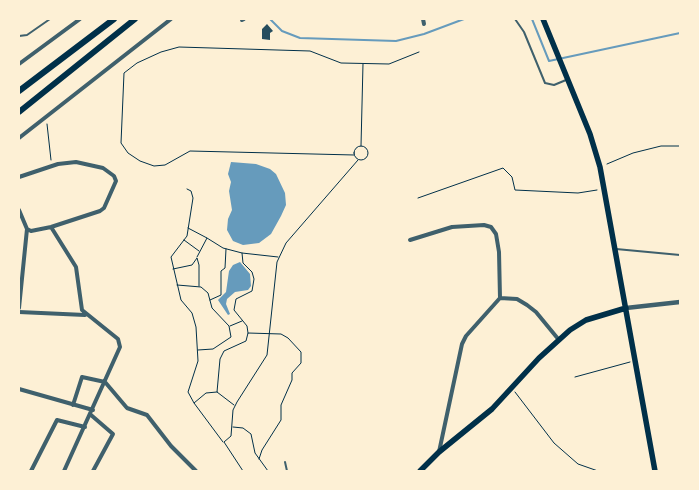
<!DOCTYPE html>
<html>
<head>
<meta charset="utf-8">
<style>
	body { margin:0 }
	#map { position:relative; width:699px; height:490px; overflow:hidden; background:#fdf0d5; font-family:"Golos Text",sans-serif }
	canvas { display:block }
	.frame { position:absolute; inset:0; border:20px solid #fdf0d5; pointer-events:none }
</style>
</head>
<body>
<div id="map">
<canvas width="699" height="490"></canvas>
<div class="frame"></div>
</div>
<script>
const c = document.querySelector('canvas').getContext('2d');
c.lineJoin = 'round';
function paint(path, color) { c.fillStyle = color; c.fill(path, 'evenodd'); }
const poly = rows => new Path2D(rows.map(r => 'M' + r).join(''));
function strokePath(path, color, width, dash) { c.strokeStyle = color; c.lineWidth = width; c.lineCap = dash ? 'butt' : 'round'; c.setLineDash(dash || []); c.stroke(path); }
paint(poly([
	[231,162,256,164,270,169,276,174,285,193,286,205,281,216,271,234,259,243,243,245,233,241,227,230,228,219,232,210,229,191,231,182,228,174],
	[240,262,250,274,251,286,248,290,235,292,227,299,226,304,230,314,228,315,218,300,226,292,229,271,233,265]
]), '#669bbc');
strokePath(poly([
	[270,19,282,31,300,38,396,41,424,34,464,19],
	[532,19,549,61,680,33]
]), '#669bbc', 2);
paint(poly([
	[267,24,273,31,270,33,270,40,262,39,262,29]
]), '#264d5e');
strokePath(poly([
	[47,124,51,160],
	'354 153a7 7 0 1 1 14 0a7 7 0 1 1-14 0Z',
	[361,146,363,64],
	[354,155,190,151,165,165,154,166,140,161,128,153,121,143,124,73,137,63,161,52,179,47,310,51,341,63,389,64,419,52],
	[607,164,633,153,661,146,680,146],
	[187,189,191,191,193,198,187,236,171,257,181,300,192,313,196,327,198,361,188,392,194,403],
	[418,198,503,168,512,177,515,190,578,193,597,190],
	[188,228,207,238,197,257],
	[207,238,223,248,242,253,278,257],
	[184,240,199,251],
	[242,253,243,263,252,272,254,279,252,291,236,299,234,310,247,326,248,333],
	[173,269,192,265,197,258,199,265,199,286],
	[177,285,201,287,208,293,212,308,229,326,231,337,213,349,198,350],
	[210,300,221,295,221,271,225,268,226,249],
	[230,326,242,321],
	[575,377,630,362],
	[217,392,206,393,194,403,223,442],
	[515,392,554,443,578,464,598,471],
	[234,405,217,392,220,359,224,351,246,341,248,333,281,334,288,338,301,352,301,363,292,373,292,380,281,405,281,420,262,450,259,459],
	[233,427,243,428,251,434,255,453,268,471],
	[243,471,224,442,231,436,233,410,237,402,267,355,277,262,286,243,358,160]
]), '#003049', 1);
strokePath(poly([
	[517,19,515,19,524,32,545,83,554,85,566,80],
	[19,36,27,35,50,19],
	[616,249,680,255],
	[285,462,287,471]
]), '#3f606c', 2);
strokePath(poly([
	[423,19,424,24],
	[242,20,244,19],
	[19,64,80,19],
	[19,138,171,19],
	[19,177,58,164,76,162,103,168,114,176,116,181,104,208,100,211,51,227,31,231,27,229],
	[19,210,27,229,19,308],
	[51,227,76,267,82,310,118,339,120,347,64,471],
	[410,240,452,227,484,225,491,227,496,234,499,252,500,298],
	[19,312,85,315],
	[19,389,93,410],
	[73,405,82,377,105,382,127,408,147,415,171,446,196,471],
	[91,415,113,434,93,471],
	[439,452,462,344,466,336,500,298,517,299,527,305,536,312,559,340],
	[31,471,57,420,85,427]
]), '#3f606c', 4);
strokePath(poly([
	[626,308,680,302]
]), '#3f606c', 4.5);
strokePath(poly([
	[543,19,590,134,600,167,655,471],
	[420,471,439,452,492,409,539,358,570,330,586,320,626,308]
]), '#003049', 5.5);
strokePath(poly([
	[19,91,114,19],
	[19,112,135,19]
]), '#003049', 6);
</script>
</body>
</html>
